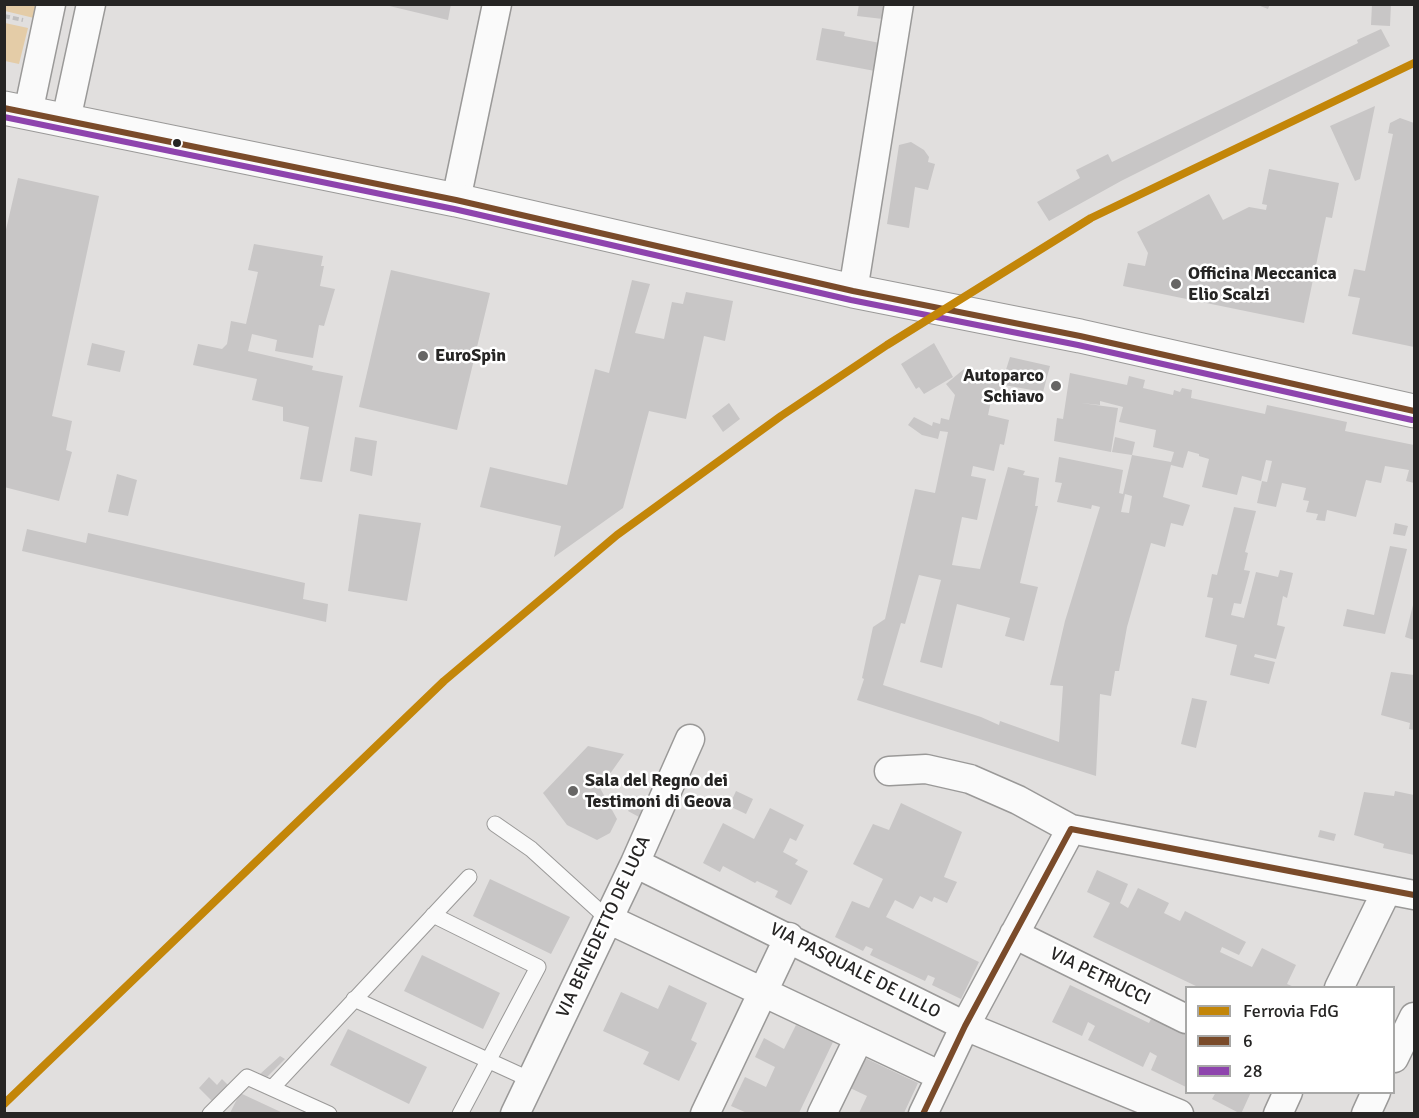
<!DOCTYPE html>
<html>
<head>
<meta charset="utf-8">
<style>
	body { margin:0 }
	#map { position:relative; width:1419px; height:1118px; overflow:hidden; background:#e1dfde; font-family:Signika,sans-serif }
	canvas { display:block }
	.frame { position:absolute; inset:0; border:6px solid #262524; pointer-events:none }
	.legend { position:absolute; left:1185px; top:986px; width:210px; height:108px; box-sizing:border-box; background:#fff; border:2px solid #a8a8a7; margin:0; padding:8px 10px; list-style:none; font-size:18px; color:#262524 }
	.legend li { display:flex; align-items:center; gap:12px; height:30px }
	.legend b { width:30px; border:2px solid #a8a8a7 }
</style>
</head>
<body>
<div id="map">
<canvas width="1419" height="1118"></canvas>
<div class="frame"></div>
<ul class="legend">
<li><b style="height:8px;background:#c38609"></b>Ferrovia FdG</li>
<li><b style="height:8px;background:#7a4b2a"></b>6</li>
<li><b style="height:8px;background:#8e44ad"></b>28</li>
</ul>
</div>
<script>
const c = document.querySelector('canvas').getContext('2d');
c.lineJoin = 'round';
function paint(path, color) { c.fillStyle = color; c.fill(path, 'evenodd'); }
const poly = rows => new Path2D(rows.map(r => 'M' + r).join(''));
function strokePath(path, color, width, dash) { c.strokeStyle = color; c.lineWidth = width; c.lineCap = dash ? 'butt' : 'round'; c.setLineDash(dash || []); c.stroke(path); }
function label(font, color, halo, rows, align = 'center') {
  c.font = font + ' Signika,sans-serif'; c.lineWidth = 5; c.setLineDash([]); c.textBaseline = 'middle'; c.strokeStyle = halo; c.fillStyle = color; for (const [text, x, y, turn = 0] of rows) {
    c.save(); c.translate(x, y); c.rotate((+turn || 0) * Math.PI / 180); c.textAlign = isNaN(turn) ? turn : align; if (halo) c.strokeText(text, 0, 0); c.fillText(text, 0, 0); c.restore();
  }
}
paint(poly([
	[5,5,37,5,34,18,5,11],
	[5,23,28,28,19,64,5,61]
]), '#e4cca7');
paint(poly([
	[381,4,451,4,448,20],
	[859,4,885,4,883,19,857,16],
	[1255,4,1270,4,1268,9],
	[1372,4,1391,4,1390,26,1371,25],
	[822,28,845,32,844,36,880,43,875,71,816,60],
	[1381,29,1390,46,1121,181,1049,221,1037,202,1080,178,1076,170,1108,154,1112,162,1358,43,1357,40],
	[1375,106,1360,179,1355,181,1330,126],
	[1400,118,1414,123,1414,347,1352,334,1360,298,1348,296,1354,269,1365,271,1393,134,1388,133,1390,123],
	[911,142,924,150,929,157,928,162,935,164,928,190,915,187,909,228,887,224,899,145],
	[1269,169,1339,183,1332,218,1326,217,1304,323,1123,286,1128,263,1145,266,1148,253,1137,232,1209,194,1223,220,1249,207,1266,210,1267,205,1262,204],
	[18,178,99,196,52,416,72,421,66,450,72,452,59,501,4,487,4,238],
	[254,244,323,256,321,266,324,266,320,286,335,289,324,326,319,325,313,358,275,351,277,340,252,334,248,351,313,366,312,370,343,376,322,482,300,479,309,427,283,421,283,407,252,400,257,379,193,365,198,344,222,349,227,344,231,321,246,324,258,272,248,270],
	[391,270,490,293,457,430,359,407],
	[632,280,650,284,635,333,664,339,672,302,683,304,686,292,733,301,725,341,704,336,686,419,649,411,623,508,554,557,561,526,480,507,490,467,567,485,595,369,609,373],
	[92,343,125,351,120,372,87,365],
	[934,343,953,377,924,394,919,387,916,389,901,364],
	[1010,357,1050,366,1043,392,1004,385,999,391,996,403,991,401,988,415,1009,420,1004,445,1000,444,994,471,973,466,971,476,986,479,977,520,962,517,952,565,980,569,1008,467,1025,471,1023,475,1039,478,1035,506,1038,506,1020,583,1038,587,1024,641,1005,636,1010,618,957,604,942,668,920,662,941,580,919,575,905,624,901,623,883,685,981,717,999,725,1000,721,1059,742,1063,686,1050,685,1065,621,1100,507,1092,505,1091,509,1057,502,1062,483,1055,482,1059,457,1123,470,1119,493,1123,494,1132,455,1112,452,1115,437,1135,442,1132,455,1171,462,1174,452,1153,447,1156,430,1119,422,1123,407,1100,401,1100,405,1081,403,1118,408,1111,452,1054,441,1057,418,1063,419,1070,373,1127,385,1129,376,1145,380,1143,388,1173,395,1174,390,1180,392,1182,388,1192,390,1191,398,1265,414,1267,405,1347,422,1345,431,1414,445,1414,483,1406,481,1409,470,1385,466,1381,483,1366,480,1356,517,1327,510,1325,521,1316,520,1318,514,1306,512,1309,501,1303,500,1306,488,1282,483,1276,507,1257,503,1262,481,1267,482,1272,461,1266,460,1261,481,1242,476,1237,495,1202,487,1209,459,1199,456,1199,454,1188,451,1183,468,1171,465,1163,497,1190,505,1183,526,1171,523,1165,547,1151,543,1127,627,1119,671,1115,671,1111,696,1100,694,1096,776,857,700,864,679,862,678,873,627,885,619,915,489,935,493,948,432,940,431,938,439,922,435,908,425,914,417,932,426,933,422,940,424,941,418,949,420,955,395,946,384,964,369,977,384,982,381,985,373,1004,376],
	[1125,494,1132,496,1129,513,1121,512],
	[729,403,740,419,723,432,712,416],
	[355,437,377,441,372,476,350,471],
	[117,474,137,480,128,516,108,512],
	[1234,507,1256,511,1245,552,1248,553,1244,570,1250,571,1241,604,1234,603,1231,615,1244,618,1256,572,1278,577,1280,570,1293,573,1287,598,1283,596,1277,625,1285,627,1276,659,1255,654,1254,657,1275,662,1269,684,1230,675,1237,645,1205,637,1213,598,1207,597,1212,574,1217,575],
	[359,514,421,523,407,601,348,591],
	[1395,523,1408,526,1405,536,1393,534],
	[27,529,86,543,88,533,305,583,303,599,328,604,326,622,22,551],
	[1390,546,1407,549,1385,634,1343,626,1347,609,1374,615],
	[1414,601,1414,640,1405,637],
	[1391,672,1414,675,1414,730,1409,729,1410,723,1381,715],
	[1192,698,1207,701,1196,748,1181,744],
	[588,746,624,754,600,788,617,819,610,833,597,840,567,825,543,793],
	[736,791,753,799,746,814,729,806],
	[1395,791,1414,795,1414,855,1383,848,1384,844,1354,835,1364,792,1394,796],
	[637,796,648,802,639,817,628,811],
	[901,803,962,832,944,877,957,882,947,903,934,897,932,902,920,896,913,909,895,900,886,917,979,962,961,999,932,985,935,978,928,975,925,981,870,955,873,949,866,946,863,951,835,937,852,901,869,908,883,879,853,864,873,824,889,830],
	[770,808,804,825,796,841,790,838,783,852,798,860,795,864,808,871,791,905,775,897,778,891,757,881,755,883,723,866,720,872,703,863,723,823,754,839],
	[1320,830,1336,834,1334,841,1318,837],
	[1097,870,1128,884,1120,903,1128,908,1138,888,1169,903,1164,913,1180,921,1185,911,1246,942,1239,955,1222,947,1220,952,1252,967,1262,948,1296,965,1287,984,1294,987,1198,987,1093,937,1110,903,1087,892],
	[490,879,570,917,551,954,473,916],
	[422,955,500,993,483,1029,404,991],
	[669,985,707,1003,691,1040,697,1043,679,1081,643,1064,649,1052,603,1031,621,992,658,1009],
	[1070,985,1149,1023,1158,1004,1186,1018,1186,1087,1151,1070,1157,1056,1150,1052,1143,1067,1088,1040,1095,1026,1088,1022,1082,1036,1052,1022],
	[796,1025,833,1042,799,1113,747,1113,731,1106,745,1077,766,1087,775,1067,755,1057,764,1038,784,1049],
	[348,1029,427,1067,409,1104,330,1065],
	[280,1056,285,1059,267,1077,260,1074],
	[863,1057,918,1083,904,1113,859,1113,867,1096,848,1087],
	[209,1077,217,1085,222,1079,228,1085,212,1101,199,1088],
	[1216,1092,1251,1092,1241,1114,1212,1099],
	[240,1093,283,1113,230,1113]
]), '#c8c6c6');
const lane = poly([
	[495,824,531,849,608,919],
	[433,915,538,967,460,1114],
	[354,999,531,1080],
	[273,1087,469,877],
	[210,1114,247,1077,329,1114]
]);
const street = poly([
	[28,113,51,4],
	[66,120,91,4],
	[456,200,497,4],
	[853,291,899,4],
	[889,771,926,769,970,779,1018,800,1071,829,1414,895],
	[635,863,965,1026,1179,1114],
	[608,919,941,1076],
	[1014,934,1186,1019],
	[1339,988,1387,890],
	[1394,1058,1414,1017],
	[515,1114,635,863,690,739],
	[705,1114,789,937],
	[822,1114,859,1038],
	[923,1114,965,1026,1071,829],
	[1278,1114,1288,1092],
	[1366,1114,1376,1092]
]);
const secondary = poly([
	[4,108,456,200,853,291,1080,336,1414,411]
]);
strokePath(lane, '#9a9998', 17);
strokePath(street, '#9a9998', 31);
strokePath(secondary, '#9a9998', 35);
strokePath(poly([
	[4,16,23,20]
]), '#c0bfbf', 4, [6, 3]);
strokePath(lane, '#fafafa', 15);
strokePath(street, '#fafafa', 28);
strokePath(secondary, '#fafafa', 33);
strokePath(poly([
	[4,108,456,200,853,291,1080,336,1414,411],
	[923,1114,965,1026,1071,829,1414,895]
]), '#7a4b2a', 6);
strokePath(poly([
	[4,117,454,209,851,300,1078,345,1412,420]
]), '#8e44ad', 6);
strokePath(poly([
	[4,1104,444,681,617,535,781,416,887,345,1091,218,1414,63]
]), '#c38609', 8);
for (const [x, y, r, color] of [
	[177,143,5,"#262524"],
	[1176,284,6,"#676665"],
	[423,356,6,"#676665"],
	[1056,386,6,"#676665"],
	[573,791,6,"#676665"]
]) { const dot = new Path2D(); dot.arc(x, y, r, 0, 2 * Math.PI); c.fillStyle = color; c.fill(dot); strokePath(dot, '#fff', 2); }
label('bold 18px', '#262524', '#fff', [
	["Officina Meccanica",1188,274],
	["Elio Scalzi",1188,295],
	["EuroSpin",435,356],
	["Autoparco",1044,376,"right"],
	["Schiavo",1044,397,"right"],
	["Sala del Regno dei",585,781],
	["Testimoni di Geova",585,802]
], 'left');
label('18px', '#262524', '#fff', [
	["VIA BENEDETTO DE LUCA",604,927,-65],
	["VIA PASQUALE DE LILLO",855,971,27],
	["VIA PETRUCCI",1100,977,26]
]);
</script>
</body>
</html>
